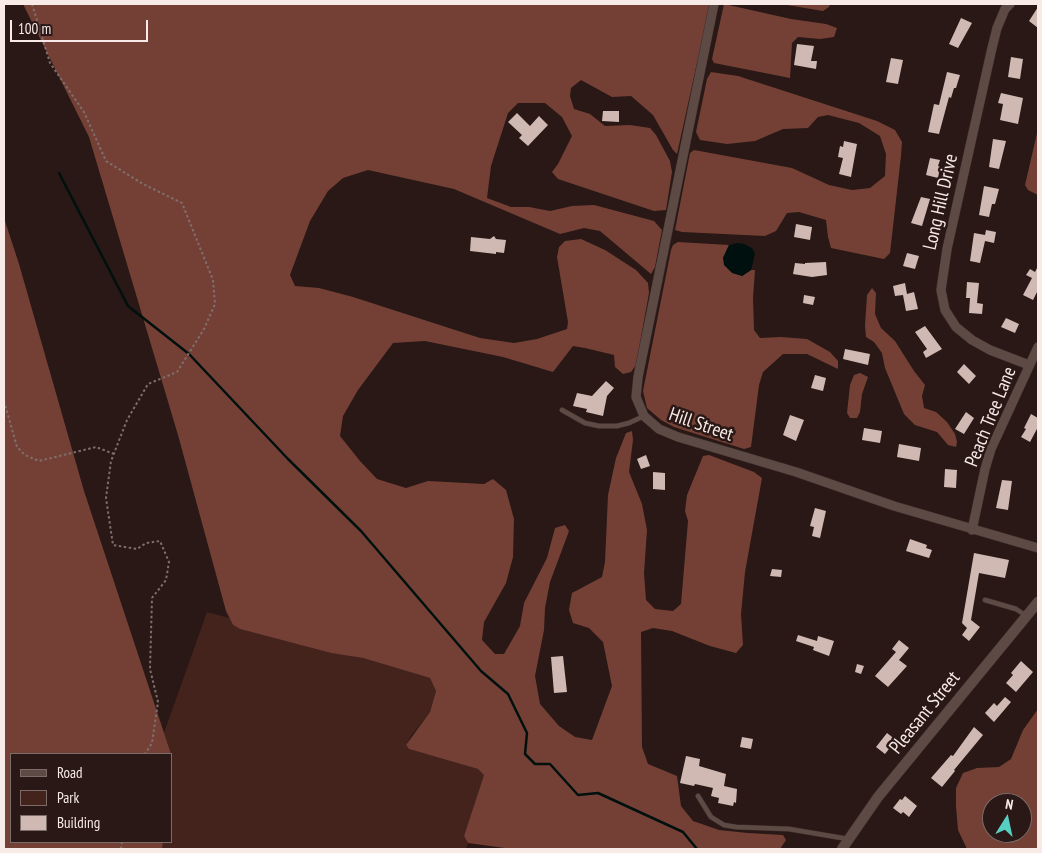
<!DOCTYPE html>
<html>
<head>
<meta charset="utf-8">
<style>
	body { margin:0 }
	#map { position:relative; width:1042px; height:853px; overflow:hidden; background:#291815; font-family:"PT Sans Narrow",sans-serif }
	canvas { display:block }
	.frame { position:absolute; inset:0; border:5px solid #f7eae7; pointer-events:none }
	.legend { position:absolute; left:10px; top:753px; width:162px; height:90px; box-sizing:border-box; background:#291815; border:1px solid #7b6c69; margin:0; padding:6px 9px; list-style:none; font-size:15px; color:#f7eae7 }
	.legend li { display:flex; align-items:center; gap:10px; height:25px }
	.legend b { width:25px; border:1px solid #7b6c69 }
	.north { position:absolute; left:982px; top:793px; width:50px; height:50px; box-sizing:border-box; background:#291815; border:1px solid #7b6c69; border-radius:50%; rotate:10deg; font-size:14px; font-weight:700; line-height:20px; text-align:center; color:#f7eae7 }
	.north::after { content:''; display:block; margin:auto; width:18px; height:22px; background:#57cec2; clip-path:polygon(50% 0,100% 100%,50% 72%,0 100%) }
	.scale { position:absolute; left:10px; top:20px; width:138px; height:22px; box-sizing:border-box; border:2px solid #f7eae7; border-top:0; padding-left:6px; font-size:15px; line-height:18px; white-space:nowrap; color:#f7eae7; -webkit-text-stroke:4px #291815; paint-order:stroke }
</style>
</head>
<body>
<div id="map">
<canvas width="1042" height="853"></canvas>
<div class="frame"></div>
<ul class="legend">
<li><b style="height:6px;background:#5d4a45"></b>Road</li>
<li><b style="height:14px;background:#44231c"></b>Park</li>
<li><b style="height:14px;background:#d0b9b3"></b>Building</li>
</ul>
<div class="north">N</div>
<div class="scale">100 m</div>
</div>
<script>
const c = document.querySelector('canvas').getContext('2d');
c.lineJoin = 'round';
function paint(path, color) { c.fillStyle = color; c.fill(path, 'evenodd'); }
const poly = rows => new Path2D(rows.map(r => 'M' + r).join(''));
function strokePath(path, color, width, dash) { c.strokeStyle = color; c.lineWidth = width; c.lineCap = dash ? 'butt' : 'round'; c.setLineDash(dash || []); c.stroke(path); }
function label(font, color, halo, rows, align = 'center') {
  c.font = font + ' "PT Sans Narrow",sans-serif'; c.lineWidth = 5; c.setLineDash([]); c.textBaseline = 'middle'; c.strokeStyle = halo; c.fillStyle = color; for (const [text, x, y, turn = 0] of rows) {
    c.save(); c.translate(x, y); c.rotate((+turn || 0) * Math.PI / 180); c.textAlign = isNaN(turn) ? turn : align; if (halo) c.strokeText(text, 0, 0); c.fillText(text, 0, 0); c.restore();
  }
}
paint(poly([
	[207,612,229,618,233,625,240,629,331,653,363,658,430,678,436,691,430,712,411,736,406,745,409,749,478,769,484,775,464,836,468,843,466,849,162,849,163,842,171,842,171,754,164,733]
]), '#44231c');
paint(poly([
	[23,4,710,4,677,154,673,150,653,115,631,96,612,97,581,80,571,88,570,96,574,109,590,114,605,126,630,125,650,128,656,135,670,161,672,172,666,210,654,211,558,179,552,172,558,164,572,136,562,117,545,103,518,103,508,113,491,166,487,198,511,207,529,207,550,211,572,206,594,205,654,221,662,230,655,267,651,274,600,231,584,228,560,234,454,189,368,170,343,178,328,191,310,221,290,275,295,286,319,288,353,297,480,338,514,343,537,339,567,329,568,322,557,257,559,247,565,241,581,239,605,250,636,270,648,283,649,293,636,365,631,372,623,374,615,367,614,355,585,348,573,346,553,372,503,357,425,341,393,343,358,390,343,416,340,436,360,461,377,479,406,488,428,481,484,484,493,479,506,490,514,519,513,557,506,583,484,622,482,640,495,654,504,654,520,626,524,603,547,558,555,528,565,525,569,531,550,582,545,608,544,630,535,676,540,704,559,726,575,737,592,740,612,686,603,642,589,628,573,623,569,610,572,593,602,577,605,562,608,495,616,458,626,433,632,431,633,440,629,472,642,504,647,530,644,573,646,600,655,609,673,611,681,604,688,521,685,511,687,495,703,456,709,455,754,472,762,478,745,572,741,614,743,645,736,653,710,646,672,631,653,628,641,632,642,747,648,764,677,776,681,806,693,821,719,830,748,833,783,835,786,840,780,849,512,849,468,843,464,836,484,775,478,769,409,749,406,745,430,712,436,691,430,678,363,658,331,653,240,629,233,625,226,611,178,435,89,137],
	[724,4,791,19,826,24,837,28,834,37,820,39,798,37,792,43,790,78,714,63,712,59],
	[781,4,830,4,829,7,823,11],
	[711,72,738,76,877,121,895,130,902,142,901,156,890,253,884,259,831,248,828,237,826,220,799,212,787,213,776,231,765,236,682,232,675,230,690,153,694,150,792,168,829,185,852,190,870,188,885,176,886,154,880,136,859,123,828,115,818,117,808,128,783,129,755,141,727,144,700,140,696,132,707,79],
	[1038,129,1038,195,1028,190,1025,185],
	[4,218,19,264,84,491,171,754,11,754,11,842,163,842,162,849,4,849],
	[678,242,729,245,723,258,742,276,751,270,755,270,753,298,754,330,760,338,781,337,807,339,830,352,838,361,838,369,807,354,783,354,763,372,759,385,751,447,744,449,674,427,661,420,647,408,643,391,671,250,673,245],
	[872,288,876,293,875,314,881,328,895,341,914,371,925,385,922,396,924,408,936,412,947,422,955,434,957,442,956,447,948,445,937,432,915,425,904,414,885,368,882,353,874,342,866,337,865,326,867,295],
	[860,373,868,377,862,394,860,412,857,418,850,418,847,413,850,385,854,375],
	[1038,709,1038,849,967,849,958,830,956,806,956,788,963,773,977,768,999,767,1011,759,1023,730],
	[992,803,1022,803,1022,833,992,833]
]), '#744035');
paint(poly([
	[737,243,744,244,752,248,755,254,751,270,742,276,732,273,724,265,723,258,729,245]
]), '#00100e');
strokePath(poly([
	[59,173,128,306,189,354,288,459,361,531,481,671,508,694,527,733,525,754,535,764,550,764,578,795,598,793,683,832,697,849]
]), '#00100e', 2.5);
paint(poly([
	[1038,7,1038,28,1029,21],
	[961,18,972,23,958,48,949,44],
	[797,44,814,46,811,61,817,61,816,69,794,65],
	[1011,57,1023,59,1020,79,1008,77],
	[891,58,903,60,898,84,886,82],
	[947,72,960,75,956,88,954,88,951,98,949,97,939,134,928,132,934,104,939,105],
	[1001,93,1023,98,1018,124,1000,120,1003,104,998,103],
	[603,111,619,111,619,122,602,121],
	[517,113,530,126,539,116,548,125,528,146,519,138,522,135,508,122],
	[993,139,1006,141,999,169,989,167],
	[844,141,857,144,851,177,839,174,843,158,838,157,840,146,843,147],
	[930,158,940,160,938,166,940,167,938,178,926,175],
	[984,186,999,189,995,204,992,204,989,217,979,215],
	[921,197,930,199,922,226,911,223],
	[796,224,812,227,810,240,794,237],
	[986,230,996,232,994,243,985,241,980,263,970,261,974,233,985,235],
	[494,236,496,239,506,240,504,253,496,252,496,254,470,251,471,237,490,239],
	[907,253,919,256,915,269,903,266],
	[826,262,827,275,812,277,793,274,795,263,805,264,805,263],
	[1038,266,1038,290,1033,300,1023,295,1032,278,1026,275,1030,269,1035,272],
	[967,282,979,283,977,303,983,304,982,314,969,313,970,298,966,298],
	[905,283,907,294,914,292,918,309,906,311,903,295,895,296,893,286],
	[804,295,815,297,813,305,803,303],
	[1006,318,1019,324,1015,333,1001,327],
	[925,326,942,349,926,358,923,352,927,349,915,332],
	[845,349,870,354,868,365,843,359],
	[964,364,976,376,969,384,957,372],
	[815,375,826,378,823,391,811,388],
	[606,381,614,388,607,396,603,416,586,412,587,409,573,406,577,393,592,396],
	[966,412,974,418,964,434,955,429],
	[1031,414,1038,418,1038,427,1030,442,1021,437,1026,429,1024,428],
	[790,415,804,420,796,441,783,435],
	[864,428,882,431,880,443,862,440],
	[899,444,921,448,919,461,897,457],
	[646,455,650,466,641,469,637,459],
	[945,469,957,470,956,488,944,487],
	[653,472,665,473,665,490,653,489],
	[1002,480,1012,481,1008,510,996,508],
	[815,508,826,511,820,538,812,536,814,527,810,526],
	[910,539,927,545,926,548,932,550,929,558,906,551],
	[974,553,1009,560,1005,578,979,573,971,620,980,627,969,641,962,635,967,628,962,623],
	[772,569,782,570,781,577,770,576],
	[798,635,817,641,818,636,834,641,829,656,813,650,814,647,796,641],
	[899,640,909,648,899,660,907,666,888,687,875,676,896,652,892,649],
	[563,656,567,692,554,693,551,657],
	[1021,661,1033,672,1016,692,1006,683,1013,675,1011,673],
	[857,664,864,666,861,674,855,672],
	[1005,697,1011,702,994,722,985,713,994,703,997,706],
	[974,727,983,735,954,770,955,771,942,787,931,778,951,755,953,756],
	[887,733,896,740,885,754,876,747],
	[742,737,753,739,751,749,740,747],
	[686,756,700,759,699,766,726,774,724,786,737,789,736,803,734,802,733,806,718,803,719,798,711,796,713,788,695,784,694,786,680,783],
	[905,796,917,806,909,817,903,812,901,814,893,808,900,799,902,800]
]), '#d0b9b3');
const service = poly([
	[562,410,585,423,599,426,617,426,629,423,644,416],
	[985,600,1016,609,1025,615],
	[698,796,711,817,724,825,736,827,789,829,848,839]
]);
const minor = poly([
	[714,4,638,377,636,397,644,416,659,429,678,437,796,472,894,506,1038,548],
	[1010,4,1005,9,997,28,992,48,947,249,941,290,945,310,956,327,972,340,990,350,1029,365],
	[972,530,985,469,991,449,1038,347]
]);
const tertiary = poly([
	[842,849,878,797,1038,602]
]);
strokePath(service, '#3f3230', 5.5);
strokePath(minor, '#3f3230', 10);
strokePath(tertiary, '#3f3230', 11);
strokePath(poly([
	[32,4,50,63,84,112,106,161,143,184,182,203,213,280,215,304,204,329,177,372,148,384,127,420,111,461,106,498,113,545,137,549,146,543,160,541,169,562,166,580,152,598,150,669,158,702,152,743,145,754],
	[4,401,17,447,25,455,39,461,96,447,114,454],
	[121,849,122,842]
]), '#7f6f6c', 2, [2.5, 2.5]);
strokePath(service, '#5d4a45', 4.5);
strokePath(minor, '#5d4a45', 9);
strokePath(tertiary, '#5d4a45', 10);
label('19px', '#f7eae7', '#291815', [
	["Long Hill Drive",941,202,-77],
	["Peach Tree Lane",991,417,-68],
	["Hill Street",701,425,19],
	["Pleasant Street",925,713,-51]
]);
</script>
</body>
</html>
